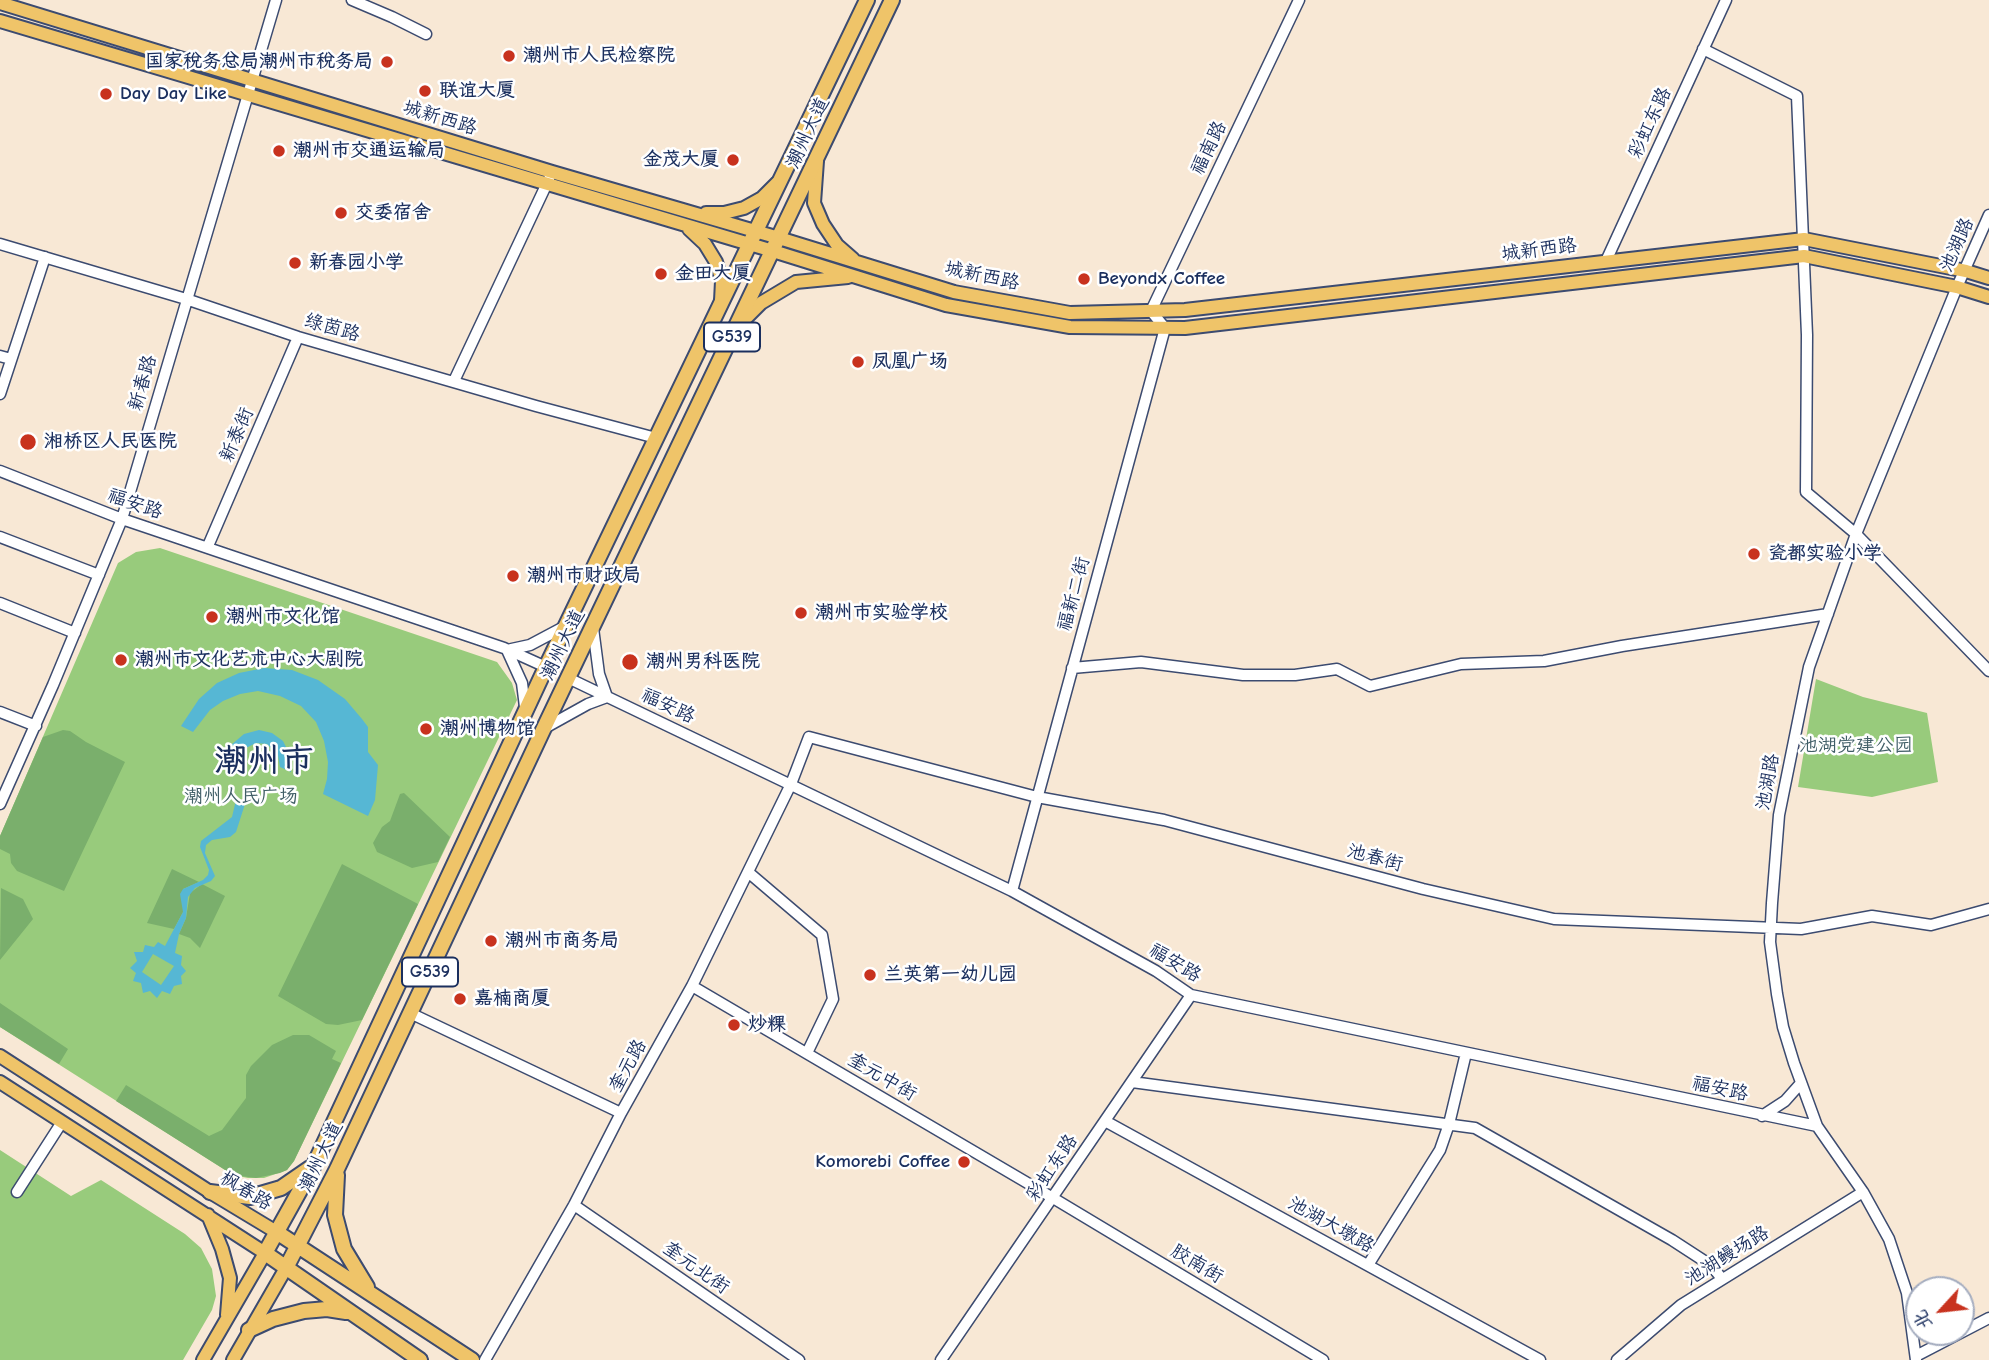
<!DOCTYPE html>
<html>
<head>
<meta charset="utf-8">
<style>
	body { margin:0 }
	#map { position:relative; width:1989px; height:1360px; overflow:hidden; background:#f8e8d5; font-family:"Comic Neue","LXGW WenKai TC",sans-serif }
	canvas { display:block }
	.north { position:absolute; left:1905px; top:1276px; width:70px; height:70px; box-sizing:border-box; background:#fff; border:2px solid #a4acbf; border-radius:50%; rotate:243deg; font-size:19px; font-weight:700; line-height:28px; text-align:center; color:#1b2f5e }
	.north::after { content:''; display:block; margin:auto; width:24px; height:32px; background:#c8321e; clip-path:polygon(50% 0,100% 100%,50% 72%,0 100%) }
</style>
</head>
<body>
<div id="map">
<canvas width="1989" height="1360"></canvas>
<div class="north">北</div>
</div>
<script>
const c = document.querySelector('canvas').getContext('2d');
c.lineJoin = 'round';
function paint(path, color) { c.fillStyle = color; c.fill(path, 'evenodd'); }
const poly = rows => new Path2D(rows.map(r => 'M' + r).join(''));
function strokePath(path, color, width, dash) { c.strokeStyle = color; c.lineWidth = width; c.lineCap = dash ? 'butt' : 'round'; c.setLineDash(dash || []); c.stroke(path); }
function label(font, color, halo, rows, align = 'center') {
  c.font = font + ' "Comic Neue","LXGW WenKai TC",sans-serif'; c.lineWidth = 5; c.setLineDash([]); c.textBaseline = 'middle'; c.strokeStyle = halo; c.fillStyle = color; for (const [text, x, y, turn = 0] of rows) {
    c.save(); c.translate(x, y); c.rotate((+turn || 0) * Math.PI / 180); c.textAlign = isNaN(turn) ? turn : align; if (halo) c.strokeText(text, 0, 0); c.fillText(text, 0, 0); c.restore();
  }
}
paint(poly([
	[160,548,497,662,512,683,517,700,294,1161,287,1170,264,1178,248,1178,233,1175,0,1027,0,836,118,563,136,552],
	[1816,679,1863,697,1927,713,1938,782,1872,797,1798,787],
	[0,1150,71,1196,101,1180,185,1234,201,1248,212,1269,216,1296,212,1310,183,1360,0,1360]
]), '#98cb7c');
paint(poly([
	[63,730,70,731,86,742,125,762,64,891,17,871,11,863,10,854,0,849,0,836,43,737],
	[404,793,450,837,438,862,412,868,377,852,373,843,382,827,390,821,400,794],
	[342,864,418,904,362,1020,338,1025,326,1024,278,996],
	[172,869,199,882,183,889,183,912,174,929,147,923],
	[202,884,225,896,200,948,190,938,179,934,186,918,190,893],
	[1,888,23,899,33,919,0,960],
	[0,1003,68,1049,59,1064,0,1027],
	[293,1035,309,1035,336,1051,332,1059,341,1063,294,1161,287,1170,280,1173,256,1178,233,1175,116,1101,126,1085,209,1136,222,1130,246,1098,246,1075,251,1066,272,1045]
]), '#7aaf6c');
paint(poly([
	[264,668,292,670,318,680,345,699,362,719,368,727,368,752,378,765,375,800,368,816,323,794,327,779,328,762,324,741,316,722,301,706,280,696,258,691,240,694,223,701,210,710,193,732,181,726,199,699,217,683,239,673],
	[259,730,272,733,283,741,291,757,291,772,280,767,278,755,267,744,256,743,242,750,231,745,244,734],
	[236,800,245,804,236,832,230,837,212,840,206,845,205,853,215,876,211,881,195,888,188,897,186,918,179,934,175,953,182,956,181,965,186,971,181,976,182,984,174,986,170,994,162,991,157,998,150,991,143,993,141,983,133,981,136,973,130,968,137,961,134,952,143,952,145,945,154,947,158,942,165,946,183,912,180,894,183,889,203,880,208,875,209,870,200,847,201,841,232,817],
	[153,954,174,966,161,985,142,972]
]), '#56b7d4');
const minor = poly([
	[352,0,392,17,426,34],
	[1703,49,1797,96,1807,335,1806,492,1856,534,1989,671],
	[0,244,186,299,298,337,536,406,656,438],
	[1606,261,1726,0],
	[0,356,11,359],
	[454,381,549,179],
	[0,394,45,257],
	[0,471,122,519,504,648,546,667],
	[0,537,99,575],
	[208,546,298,337],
	[0,603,75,633],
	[1072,668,1141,662,1243,675,1295,675,1337,669,1370,686,1461,664,1544,661,1622,646,1828,614],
	[568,678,1012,891,1156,971,1191,995,1817,1126],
	[525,707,522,683,507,650,530,645,562,628],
	[0,712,36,726],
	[543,729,588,704,607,697,599,674,593,628],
	[0,804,53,685,122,519,276,0],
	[748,872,822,935,833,999,807,1053],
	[1012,891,1165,328,1151,311,1299,0],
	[692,986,1053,1198,1323,1360],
	[410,1013,621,1113],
	[1132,1082,1475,1128,1672,1240,1712,1266,1722,1279],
	[1762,1116,1785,1101,1801,1083],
	[1105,1121,1540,1360],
	[17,1192,62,1122],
	[574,1205,799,1360],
	[1368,1265,1440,1150,1449,1124,1466,1053],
	[1916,1356,1989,1318],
	[485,1360,574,1205,621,1113,692,986,791,784,809,737,1037,797,1164,820,1423,889,1554,919,1801,929,1872,916,1931,925,1989,909],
	[941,1360,1191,995],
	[1617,1360,1681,1305,1863,1192],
	[1916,1360,1907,1293,1889,1239,1863,1192,1817,1126,1794,1063,1783,1027,1777,994,1770,942,1772,903,1779,815,1809,667,1856,534,1957,287,1989,215]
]);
const major = poly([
	[0,3,552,172,779,238,954,292,1070,313,1185,310,1804,239,1966,271,1989,278],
	[0,21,773,251,946,305,1070,327,1185,328,1804,256,1957,287,1989,297],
	[817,161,814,203,823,224,837,245,853,259],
	[706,213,724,213,744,208,762,198,777,183],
	[689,229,705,244,716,262,722,281,721,301],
	[738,326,761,303,796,282,848,277],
	[0,1056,210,1192,278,1233],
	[0,1082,265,1253,203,1360],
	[208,1215,222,1249,230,1278,227,1315],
	[233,1360,286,1268]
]);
const highway = poly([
	[337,1175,335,1215,344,1249,367,1287],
	[210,1192,250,1197,281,1188,310,1168],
	[278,1233,472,1360],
	[286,1268,337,1169,543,730,892,0],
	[249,1330,273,1319,304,1311,327,1309,346,1312],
	[420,1360,265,1253,314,1165,546,667,867,0]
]);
strokePath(minor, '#3c4b70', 13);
strokePath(major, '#3c4b70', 16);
strokePath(highway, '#3c4b70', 18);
strokePath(minor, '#fff', 10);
strokePath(major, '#efc469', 12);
strokePath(highway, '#efc469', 14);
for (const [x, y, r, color] of [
	[509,56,7,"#c8321e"],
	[387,62,7,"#c8321e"],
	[425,91,7,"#c8321e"],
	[106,94,7,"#c8321e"],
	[279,151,7,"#c8321e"],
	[733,160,7,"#c8321e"],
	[341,213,7,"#c8321e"],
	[295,263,7,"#c8321e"],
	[661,274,7,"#c8321e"],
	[1084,279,7,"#c8321e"],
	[858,362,7,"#c8321e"],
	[28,442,9,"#c8321e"],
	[1754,554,7,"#c8321e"],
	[513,576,7,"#c8321e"],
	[801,613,7,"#c8321e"],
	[212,617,7,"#c8321e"],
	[121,660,7,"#c8321e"],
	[630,662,9,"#c8321e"],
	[426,729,7,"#c8321e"],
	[491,941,7,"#c8321e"],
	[870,975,7,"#c8321e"],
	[460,999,7,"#c8321e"],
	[734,1025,7,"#c8321e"],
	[964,1162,7,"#c8321e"]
]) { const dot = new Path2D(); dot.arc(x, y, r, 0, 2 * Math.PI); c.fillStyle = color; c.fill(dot); strokePath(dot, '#fff', 2.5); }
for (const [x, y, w] of [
	[732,337,56],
	[430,972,56]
]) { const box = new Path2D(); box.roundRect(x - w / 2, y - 14.5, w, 29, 5); c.fillStyle = '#fff'; c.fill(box); strokePath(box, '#1b2f5e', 2); }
label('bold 18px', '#1b2f5e', null, [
	["G539",732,337],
	["G539",430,972]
]);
label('bold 19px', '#1b2f5e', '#fff', [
	["潮州市人民检察院",523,56],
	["国家税务总局潮州市税务局",373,62,"right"],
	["联谊大厦",439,91],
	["Day Day Like",120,94],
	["潮州市交通运输局",293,151],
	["金茂大厦",719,160,"right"],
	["交委宿舍",355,213],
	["新春园小学",309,263],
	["金田大厦",675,274],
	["Beyondx Coffee",1098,279],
	["凤凰广场",872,362],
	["湘桥区人民医院",44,442],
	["瓷都实验小学",1768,554],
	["潮州市财政局",527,576],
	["潮州市实验学校",815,613],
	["潮州市文化馆",226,617],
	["潮州市文化艺术中心大剧院",135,660],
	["潮州男科医院",646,662],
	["潮州博物馆",440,729],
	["潮州市商务局",505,941],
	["兰英第一幼儿园",884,975],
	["嘉楠商厦",474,999],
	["炒粿",748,1025],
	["Komorebi Coffee",950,1162,"right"]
], 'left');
label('19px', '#1b2f5e', '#fff', [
	["城新西路",440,118,17],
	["彩虹东路",1650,123,-65],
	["潮州大道",808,133,-65],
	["福南路",1209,148,-64],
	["池湖路",1957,245,-66],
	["城新西路",1539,250,-7],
	["城新西路",982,276,12],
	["绿茵路",332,328,16],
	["新春路",143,383,-74],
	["新泰街",237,435,-67],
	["福安路",135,504,19],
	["福新二街",1074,594,-75],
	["潮州大道",563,645,-64],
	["福安路",668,706,25],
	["池湖路",1768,782,-80],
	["池春街",1375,858,15],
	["福安路",1175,963,31],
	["奎元路",628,1066,-61],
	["奎元中街",882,1077,30],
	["福安路",1720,1089,12],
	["潮州大道",321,1157,-64],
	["彩虹东路",1052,1168,-56],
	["枫春路",246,1191,31],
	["池湖大墩路",1331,1225,29],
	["池湖鳗场路",1727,1256,-32],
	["胶南街",1197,1264,31],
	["奎元北街",696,1268,35]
]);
label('19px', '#405e67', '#fff', [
	["池湖党建公园",1856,746],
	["潮州人民广场",241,797]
]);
label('bold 33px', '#1b2f5e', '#fff', [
	["潮州市",264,762]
]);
</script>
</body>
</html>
